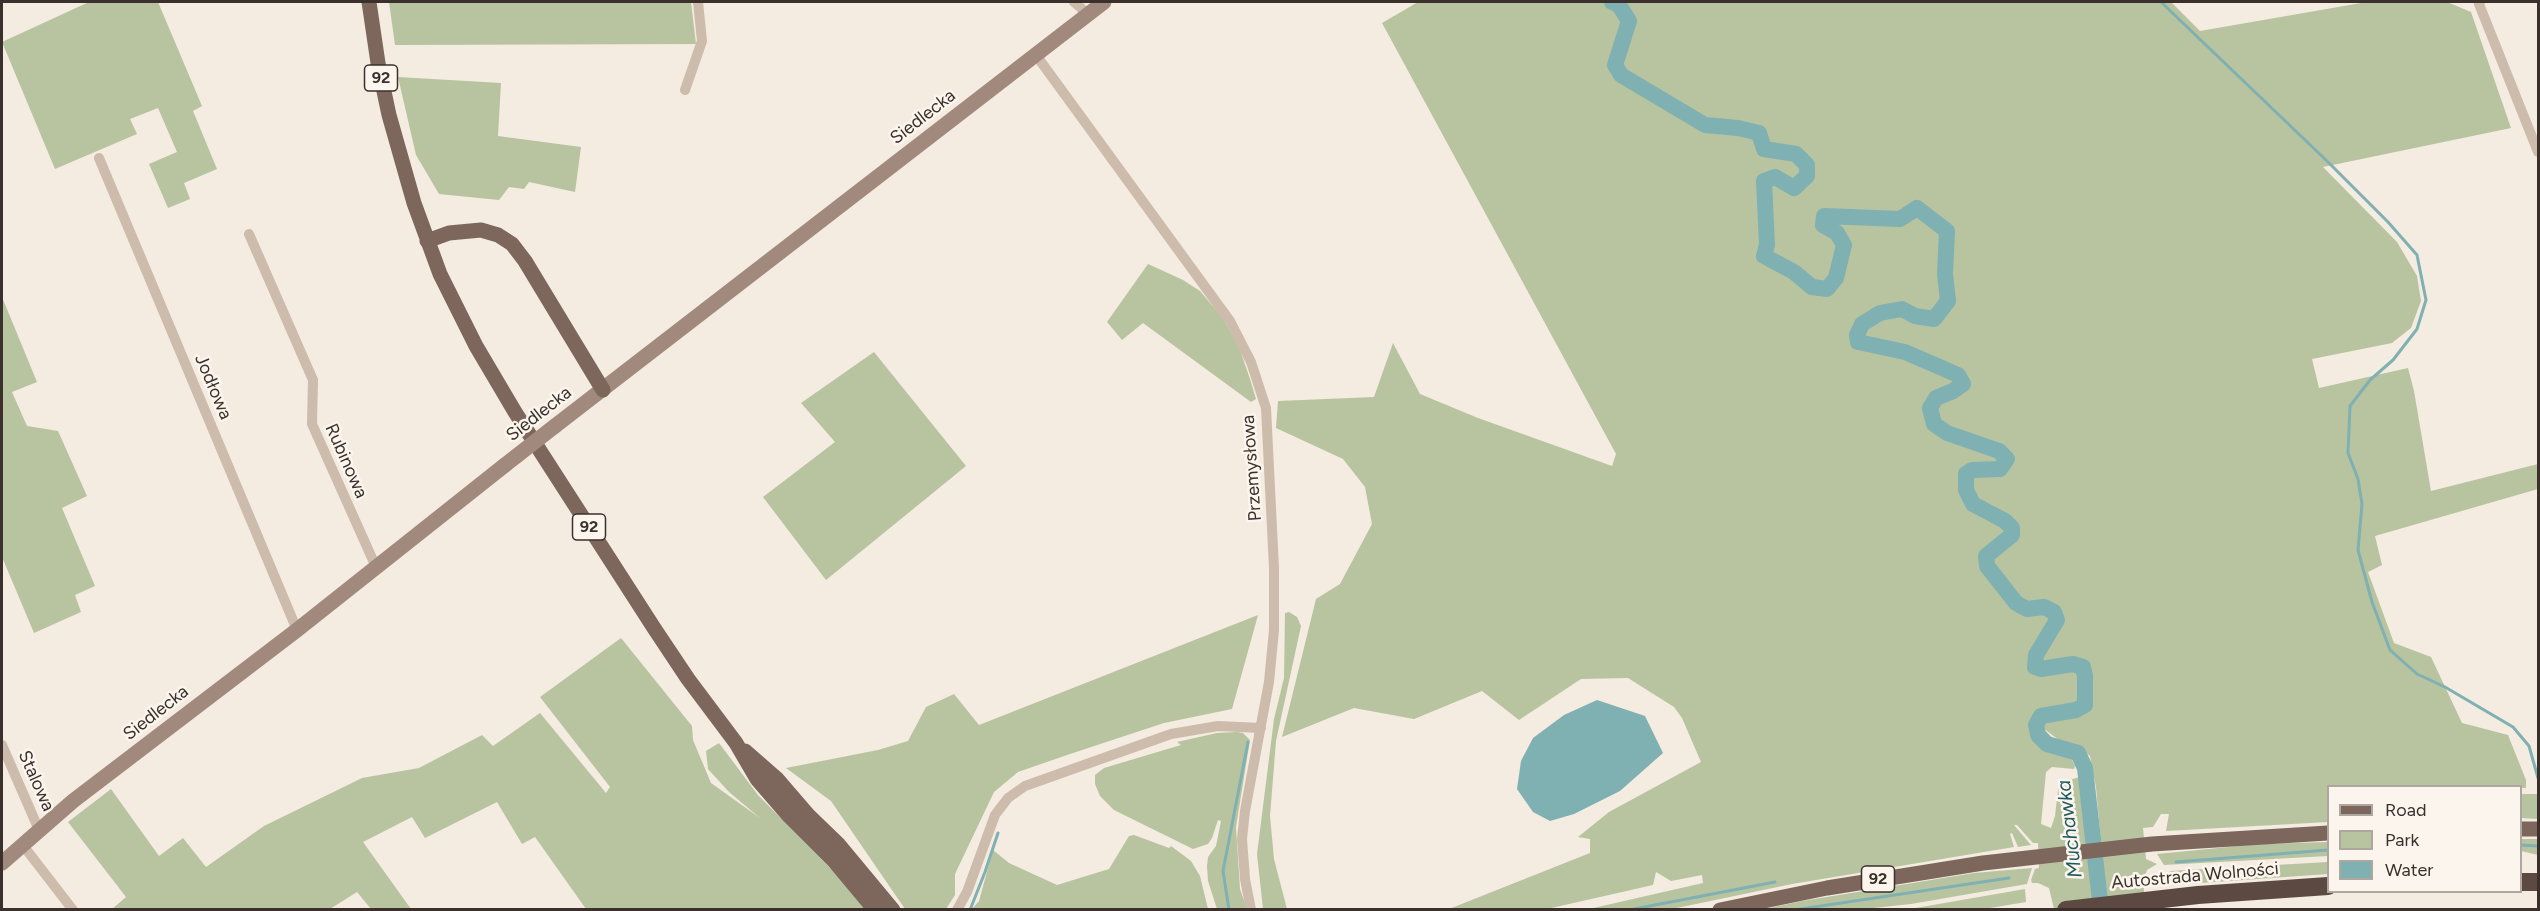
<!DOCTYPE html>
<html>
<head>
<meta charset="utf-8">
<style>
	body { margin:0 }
	#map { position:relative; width:2540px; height:911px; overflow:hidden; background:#f4ebe1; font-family:Figtree,sans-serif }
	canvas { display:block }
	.frame { position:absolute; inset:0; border:3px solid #3b302b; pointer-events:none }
	.legend { position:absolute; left:2327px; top:785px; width:195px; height:108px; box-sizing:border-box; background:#fbf5ee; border:2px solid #aea6a0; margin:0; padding:8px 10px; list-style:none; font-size:18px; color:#3b302b }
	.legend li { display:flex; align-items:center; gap:12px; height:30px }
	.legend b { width:30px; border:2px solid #aea6a0 }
</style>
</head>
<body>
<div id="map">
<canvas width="2540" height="911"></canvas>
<div class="frame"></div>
<ul class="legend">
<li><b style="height:8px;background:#7d675c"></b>Road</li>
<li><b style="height:16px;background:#b8c4a0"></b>Park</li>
<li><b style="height:16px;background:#7fb0b2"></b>Water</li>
</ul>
</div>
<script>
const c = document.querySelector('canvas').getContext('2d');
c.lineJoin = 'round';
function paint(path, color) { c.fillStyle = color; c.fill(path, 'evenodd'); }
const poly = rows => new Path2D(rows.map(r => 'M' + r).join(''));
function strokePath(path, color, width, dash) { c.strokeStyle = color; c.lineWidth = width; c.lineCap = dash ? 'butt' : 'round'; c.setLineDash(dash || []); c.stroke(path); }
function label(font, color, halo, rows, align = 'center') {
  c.font = font + ' Figtree,sans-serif'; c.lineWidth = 5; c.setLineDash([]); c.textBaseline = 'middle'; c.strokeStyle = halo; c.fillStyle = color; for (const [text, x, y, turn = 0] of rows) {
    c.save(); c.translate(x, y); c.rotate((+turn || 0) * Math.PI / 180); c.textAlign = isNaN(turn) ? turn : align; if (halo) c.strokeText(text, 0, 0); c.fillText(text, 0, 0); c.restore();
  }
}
paint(poly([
	[89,2,158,2,202,106,193,111,217,169,184,183,190,199,168,208,149,164,177,152,158,108,130,119,137,134,55,169,2,42],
	[389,2,691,2,696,44,395,45],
	[1418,2,2171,2,2200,31,2367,2,2447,2,2471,12,2511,128,2323,167,2397,242,2417,276,2421,301,2411,328,2392,343,2312,359,2319,388,2408,368,2414,391,2431,491,2538,464,2538,489,2375,536,2382,565,2368,572,2394,643,2431,657,2462,723,2508,735,2526,780,2526,788,2328,786,2328,822,2166,831,2169,814,2161,814,2153,827,2143,828,2146,859,2157,864,2147,870,2143,882,2146,909,2107,909,2096,787,2090,756,2080,748,2059,740,2040,726,2042,721,2083,710,2090,698,2092,688,2090,675,2082,663,2070,660,2039,664,2063,615,2046,631,2035,648,2031,659,2032,667,2038,673,2078,671,2082,677,2081,698,2077,706,2044,709,2031,719,2029,729,2035,742,2046,748,2070,756,2075,766,2074,769,2052,767,2046,772,2041,824,2051,828,2055,816,2058,790,2066,781,2080,777,2094,909,2054,909,2049,888,2038,883,2032,883,2031,880,2035,869,2039,868,2038,843,2033,843,2017,825,2014,825,2031,845,2018,847,2012,833,2010,834,2014,847,1792,884,1672,909,1589,909,1703,883,1702,875,1671,881,1656,872,1653,885,1547,909,1449,909,1590,853,1590,839,1578,837,1609,812,1701,762,1682,718,1674,707,1628,678,1581,679,1519,720,1482,691,1414,719,1354,708,1282,737,1316,599,1340,584,1372,524,1365,487,1343,459,1276,428,1278,401,1374,397,1393,343,1420,394,1478,418,1612,466,1616,454,1382,23],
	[398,77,501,83,498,136,581,147,575,192,529,182,524,189,509,187,499,200,439,194,416,155],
	[1148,264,1183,280,1200,291,1222,317,1239,347,1250,379,1256,399,1251,402,1143,323,1122,340,1107,322],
	[2,297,37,382,12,392,27,426,58,431,87,496,62,508,95,586,75,595,81,612,34,633,2,557],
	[874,352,966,466,826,580,763,497,835,442,801,403],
	[1289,612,1297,617,1301,626,1276,741,1270,816,1274,859,1287,909,1263,909,1257,854,1274,719,1284,678,1285,613],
	[1258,615,1232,709,1164,723,1070,754,1018,772,994,792,955,874,955,895,946,909,905,909,831,801,786,768,878,750,908,741,926,707,954,694,979,725],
	[621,638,692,726,693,740,711,783,760,818,729,792,708,769,706,751,719,743,758,795,839,877,866,909,586,909,535,837,522,844,497,802,425,838,412,817,363,842,411,909,371,909,357,892,330,909,112,909,126,897,68,822,111,789,159,856,183,838,206,867,264,826,362,778,419,768,482,735,493,746,540,713,606,793,610,787,540,697],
	[1237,732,1243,733,1250,740,1236,827,1240,889,1247,909,1217,909,1208,881,1207,866,1208,857,1216,846,1221,821,1218,820,1212,838,1208,844,1193,849,1114,810,1100,796,1095,784,1095,775,1104,768,1181,745,1177,742,1217,733],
	[2520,794,2538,794,2538,819,2521,818],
	[1134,835,1169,848,1171,846,1191,861,1200,876,1208,909,972,909,979,901,993,850,1009,863,1057,885,1109,869,1129,836],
	[2521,839,2538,839,2538,855,2521,851],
	[2328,842,2328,856,2164,865,2157,854,2259,844],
	[2328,862,2328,874,2172,885,2170,871],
	[2032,868,2027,884,1911,904,1855,910,1760,910,1802,901,1974,873],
	[2025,889,2026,902,1984,909,1910,909]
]), '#b8c4a0');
paint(poly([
	[1597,700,1645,716,1663,753,1620,791,1574,814,1550,821,1533,812,1517,789,1521,761,1533,738,1564,715]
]), '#7fb0b2');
strokePath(poly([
	[2161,2,2327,161,2388,222,2417,255,2426,300,2417,329,2393,360,2370,380,2350,406,2348,453,2358,479,2362,504,2358,550,2372,602,2390,650,2417,674,2445,687,2513,727,2529,746,2538,778],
	[2520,845,2538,846],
	[2176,862,2328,850],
	[970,910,985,872,998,833],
	[1229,910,1223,871,1248,742],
	[1629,910,1775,882],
	[1794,910,2009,878]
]), '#7fb0b2', 3);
strokePath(poly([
	[1612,2,1619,5,1629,21,1615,65,1621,75,1705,125,1738,128,1759,133,1764,149,1796,154,1807,165,1807,176,1794,188,1775,177,1764,181,1767,245,1764,256,1794,272,1812,287,1827,289,1836,278,1844,245,1837,233,1823,225,1824,216,1900,219,1917,208,1947,231,1945,274,1948,301,1934,319,1915,316,1902,309,1880,313,1862,324,1857,335,1858,342,1905,352,1958,375,1963,384,1953,391,1936,398,1930,408,1934,424,1947,433,1999,451,2007,459,2000,469,1972,470,1966,474,1966,490,1973,504,2005,521,2012,528,2012,535,1986,556,1987,566,2016,603,2027,609,2044,607,2054,612,2057,620,2036,655,2035,667,2041,669,2073,664,2083,667,2085,676,2085,705,2076,710,2041,716,2036,725,2038,735,2047,744,2078,753,2085,768,2101,910]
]), '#7fb0b2', 16);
strokePath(poly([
	[1074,2,1088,14],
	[2480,2,2479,4,2483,14,2538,152],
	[1036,55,1230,321,1251,362,1266,408,1274,568,1274,630,1269,682,1245,811,1242,839,1245,879,1251,910],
	[685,90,702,41,698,2],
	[99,158,297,630],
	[249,234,313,380,312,424,376,567],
	[2,745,39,830],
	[22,844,73,910],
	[957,910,967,892,995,815,1008,798,1025,786,1171,734,1218,726,1261,728]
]), '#cdbbac', 10);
strokePath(poly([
	[555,426,1104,2],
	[2,863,73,801,297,630,505,465]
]), '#a18a7d', 15);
strokePath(poly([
	[369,2,378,63,389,115,414,203,440,274,476,346,515,412,654,628,688,679,736,743,757,779,789,816,834,861,875,910],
	[427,241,449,233,481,230,498,235,512,244,525,261,603,390],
	[745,751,777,779,808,815,839,845,893,910],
	[2520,829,2538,829],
	[1720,910,1827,888,1983,863,2152,844,2328,833]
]), '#7d675c', 15);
strokePath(poly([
	[2520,882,2538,882],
	[2066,910,2198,895,2328,886]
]), '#5c4a42', 18);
strokePath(poly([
	[505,465,555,426]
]), '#a18a7d', 15);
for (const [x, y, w] of [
	[381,78,33],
	[589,527,33],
	[1878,879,33]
]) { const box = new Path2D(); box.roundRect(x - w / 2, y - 13, w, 26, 4.5); c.fillStyle = '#fbf5ee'; c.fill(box); strokePath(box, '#3b302b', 1.5); }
label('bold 16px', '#3b302b', null, [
	["92",381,78],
	["92",589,527],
	["92",1878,879]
]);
label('18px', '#3b302b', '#fbf5ee', [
	["Siedlecka",923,117,-38],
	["Jodłowa",213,387,67],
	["Siedlecka",539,414,-38],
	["Rubinowa",346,461,66],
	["Przemysłowa",1252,468,-94],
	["Siedlecka",156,713,-38],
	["Stalowa",36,781,66],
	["Autostrada Wolności",2195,876,-5]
]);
label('italic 20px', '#1f5a5e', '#fbf5ee', [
	["Muchawka",2070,829,-97]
]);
</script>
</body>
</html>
